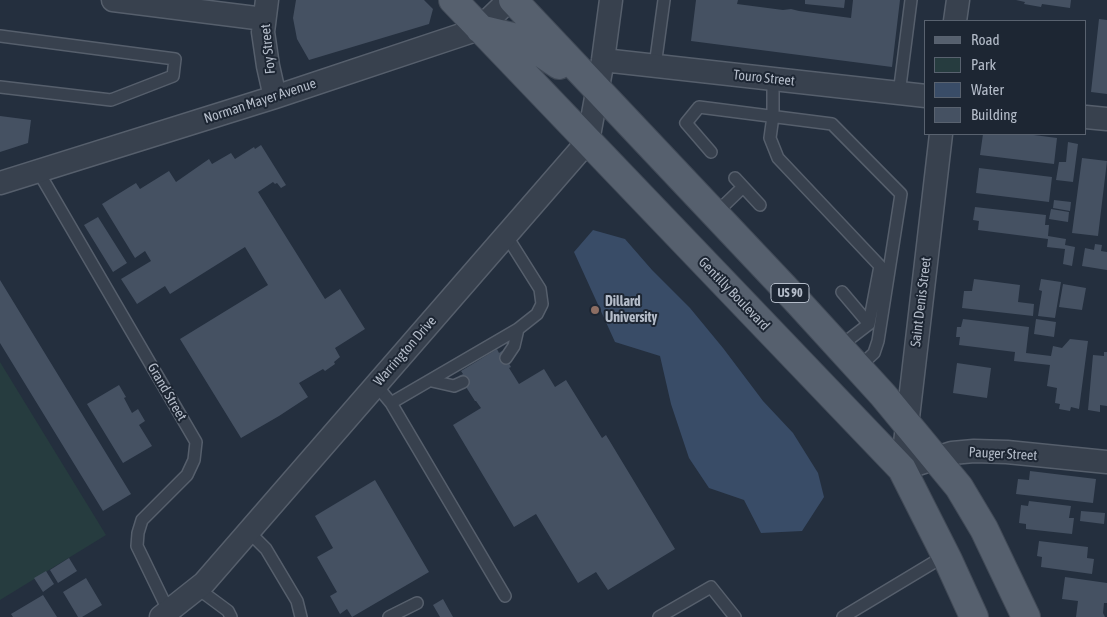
<!DOCTYPE html>
<html>
<head>
<meta charset="utf-8">
<style>
	body { margin:0 }
	#map { position:relative; width:1107px; height:617px; overflow:hidden; background:#242f3e; font-family:"Asap Condensed",sans-serif }
	canvas { display:block }
	.legend { position:absolute; left:924px; top:20px; width:162px; height:115px; box-sizing:border-box; background:#1d2633; border:1px solid #59626f; margin:0; padding:6px 9px; list-style:none; font-size:15px; color:#b4bcc9 }
	.legend li { display:flex; align-items:center; gap:10px; height:25px }
	.legend b { width:25px; border:1px solid #59626f }
</style>
</head>
<body>
<div id="map">
<canvas width="1107" height="617"></canvas>
<ul class="legend">
<li><b style="height:6px;background:#56606e"></b>Road</li>
<li><b style="height:14px;background:#263c3f"></b>Park</li>
<li><b style="height:14px;background:#394c67"></b>Water</li>
<li><b style="height:14px;background:#455162"></b>Building</li>
</ul>
</div>
<script>
const c = document.querySelector('canvas').getContext('2d');
c.lineJoin = 'round';
function paint(path, color) { c.fillStyle = color; c.fill(path, 'evenodd'); }
const poly = rows => new Path2D(rows.map(r => 'M' + r).join(''));
function strokePath(path, color, width, dash) { c.strokeStyle = color; c.lineWidth = width; c.lineCap = dash ? 'butt' : 'round'; c.setLineDash(dash || []); c.stroke(path); }
function label(font, color, halo, rows, align = 'center') {
  c.font = font + ' "Asap Condensed",sans-serif'; c.lineWidth = 4; c.setLineDash([]); c.textBaseline = 'middle'; c.strokeStyle = halo; c.fillStyle = color; for (const [text, x, y, turn = 0] of rows) {
    c.save(); c.translate(x, y); c.rotate((+turn || 0) * Math.PI / 180); c.textAlign = isNaN(turn) ? turn : align; if (halo) c.strokeText(text, 0, 0); c.fillText(text, 0, 0); c.restore();
  }
}
paint(poly([
	[0,362,106,535,0,600]
]), '#263c3f');
paint(poly([
	[593,230,625,239,652,270,690,308,723,348,763,401,793,433,818,473,824,497,802,531,761,533,744,500,709,488,689,458,671,404,660,356,615,342,574,252]
]), '#394c67');
paint(poly([
	[296,0,424,0,433,9,429,24,309,60,297,39,293,18],
	[696,0,738,0,737,4,783,10,791,9,799,11,851,18,853,0,900,0,892,67,691,41],
	[805,0,845,0,844,8,805,4],
	[1016,0,1071,0,1070,8,1042,4,1041,7,1024,4,1025,2],
	[1099,19,1107,20,1107,94,1091,92],
	[0,116,31,120,28,143,0,152],
	[983,134,1026,134,1057,138,1054,164,980,155],
	[1068,142,1078,144,1073,182,1056,180,1059,162,1066,162],
	[261,145,286,185,281,188,277,183,275,184,273,182,258,192,325,299,340,289,365,329,335,348,340,357,334,362,335,364,325,371,323,369,299,383,308,397,279,416,241,438,180,339,268,285,245,247,170,294,165,286,137,304,121,279,151,261,145,251,135,258,102,204,136,183,140,189,169,171,176,182,209,159,212,164,231,153,235,159,254,147,255,149],
	[1082,158,1107,161,1098,236,1072,233],
	[979,168,1052,177,1049,202,976,193],
	[1054,200,1071,202,1070,211,1053,208],
	[975,207,1046,215,1045,225,1049,225,1048,236,1066,239,1065,245,1075,247,1072,266,1063,264,1065,249,1047,247,1048,239,978,230,979,221,973,220],
	[1051,209,1069,212,1068,222,1049,219],
	[98,217,127,263,113,272,84,225],
	[1095,244,1102,245,1101,251,1107,252,1107,270,1082,266,1085,248,1094,250],
	[974,279,1020,285,1018,302,1034,304,1033,316,962,308,964,291,972,291],
	[1041,279,1061,282,1055,318,1038,316,1042,291,1039,290],
	[0,280,131,494,103,511,0,343],
	[1063,284,1086,288,1082,310,1059,307],
	[963,319,1029,327,1026,353,1051,356,1053,346,1062,348,1070,339,1088,341,1079,409,1071,407,1070,411,1059,409,1060,404,1055,403,1057,388,1047,386,1050,365,1014,361,1015,352,959,345,960,337,956,337,957,327,961,327],
	[1036,319,1056,322,1054,337,1034,334],
	[497,349,499,353,502,351,511,367,509,368,519,384,544,369,555,387,566,380,602,438,606,435,675,549,608,590,596,572,578,583,536,514,514,527,453,425,481,408,476,401,475,401,459,376,463,374,461,371],
	[1104,352,1107,352,1107,406,1100,405,1100,412,1088,410,1093,355,1104,356],
	[957,363,991,368,987,398,953,393],
	[119,385,126,397,124,398,132,413,138,409,145,421,139,425,152,446,123,463,87,404],
	[1030,471,1096,479,1093,503,1016,494,1018,479,1029,480],
	[375,480,429,572,352,617,347,609,340,614,330,596,337,592,317,557,333,548,315,516],
	[1029,501,1071,506,1069,518,1074,518,1072,534,1026,529,1026,524,1019,523,1021,505,1028,506],
	[1081,511,1105,513,1104,524,1080,521],
	[1039,541,1088,547,1087,558,1094,559,1092,574,1041,567,1042,557,1037,556],
	[69,558,77,571,58,583,50,570],
	[46,571,54,584,43,592,34,578],
	[1065,577,1107,583,1107,603,1104,603,1103,613,1105,617,1076,617,1078,601,1062,599],
	[86,578,102,605,82,617,78,617,63,592],
	[43,595,57,617,13,617,11,614],
	[443,599,453,617,440,617,433,605]
]), '#455162');
const lane = poly([
	[0,36,175,59,173,76,111,100,0,87],
	[655,66,664,0],
	[773,79,773,116,770,138,778,158,880,266,869,324,839,347],
	[899,94,911,0],
	[711,152,686,123,699,107,832,124,901,194,878,341,874,353,858,368],
	[38,171,196,442,194,460,187,475,142,520,138,533,137,546,169,612],
	[735,178,760,205],
	[715,214,743,187],
	[842,292,869,324],
	[506,358,514,346,518,329],
	[432,381,454,386,463,382],
	[376,385,391,403,505,596],
	[391,403,518,329,537,314,542,304,540,289,506,235],
	[248,531,266,549,297,601,301,617],
	[197,588,228,611,231,617],
	[389,617,417,603],
	[659,617,711,587,735,617],
	[843,617,946,555]
]);
const street = poly([
	[113,0,264,19],
	[267,0,263,32,268,66,275,97],
	[955,21,958,0],
	[603,60,926,96],
	[1086,117,1107,119],
	[941,134,902,469,952,453,974,451,1007,452,1107,462],
	[0,183,275,97,479,29,509,0],
	[161,617,204,583,588,141,603,60,611,0]
]);
const primary = poly([
	[453,0,902,469,948,560,974,617],
	[513,0,799,303,883,395,959,487,984,529,1026,617],
	[480,29,513,37,531,46,559,65]
]);
strokePath(lane, '#565f6c', 14);
strokePath(street, '#565f6c', 25);
strokePath(primary, '#414a57', 30);
strokePath(lane, '#38414e', 11);
strokePath(street, '#38414e', 22);
strokePath(primary, '#56606e', 28);
for (const [x, y, r, color] of [
	[595,310,5,"#8d6e63"]
]) { const dot = new Path2D(); dot.arc(x, y, r, 0, 2 * Math.PI); c.fillStyle = color; c.fill(dot); strokePath(dot, '#1d2633', 2); }
for (const [x, y, w] of [
	[790,293,38]
]) { const box = new Path2D(); box.roundRect(x - w / 2, y - 9.5, w, 19, 4); c.fillStyle = '#1d2633'; c.fill(box); strokePath(box, '#b4bcc9', 1); }
label('bold 12px', '#b4bcc9', null, [
	["US 90",790,293]
]);
label('14px', '#b4bcc9', '#1d2633', [
	["Foy Street",268,49,-96],
	["Touro Street",764,78,6],
	["Norman Mayer Avenue",260,101,-18],
	["Gentilly Boulevard",734,294,46],
	["Saint Denis Street",921,302,-83],
	["Warrington Drive",405,351,-49],
	["Grand Street",167,392,60],
	["Pauger Street",1003,454,3]
]);
label('bold 14px', '#b4bcc9', '#1d2633', [
	["Dillard",605,302],
	["University",605,318]
], 'left');
</script>
</body>
</html>
